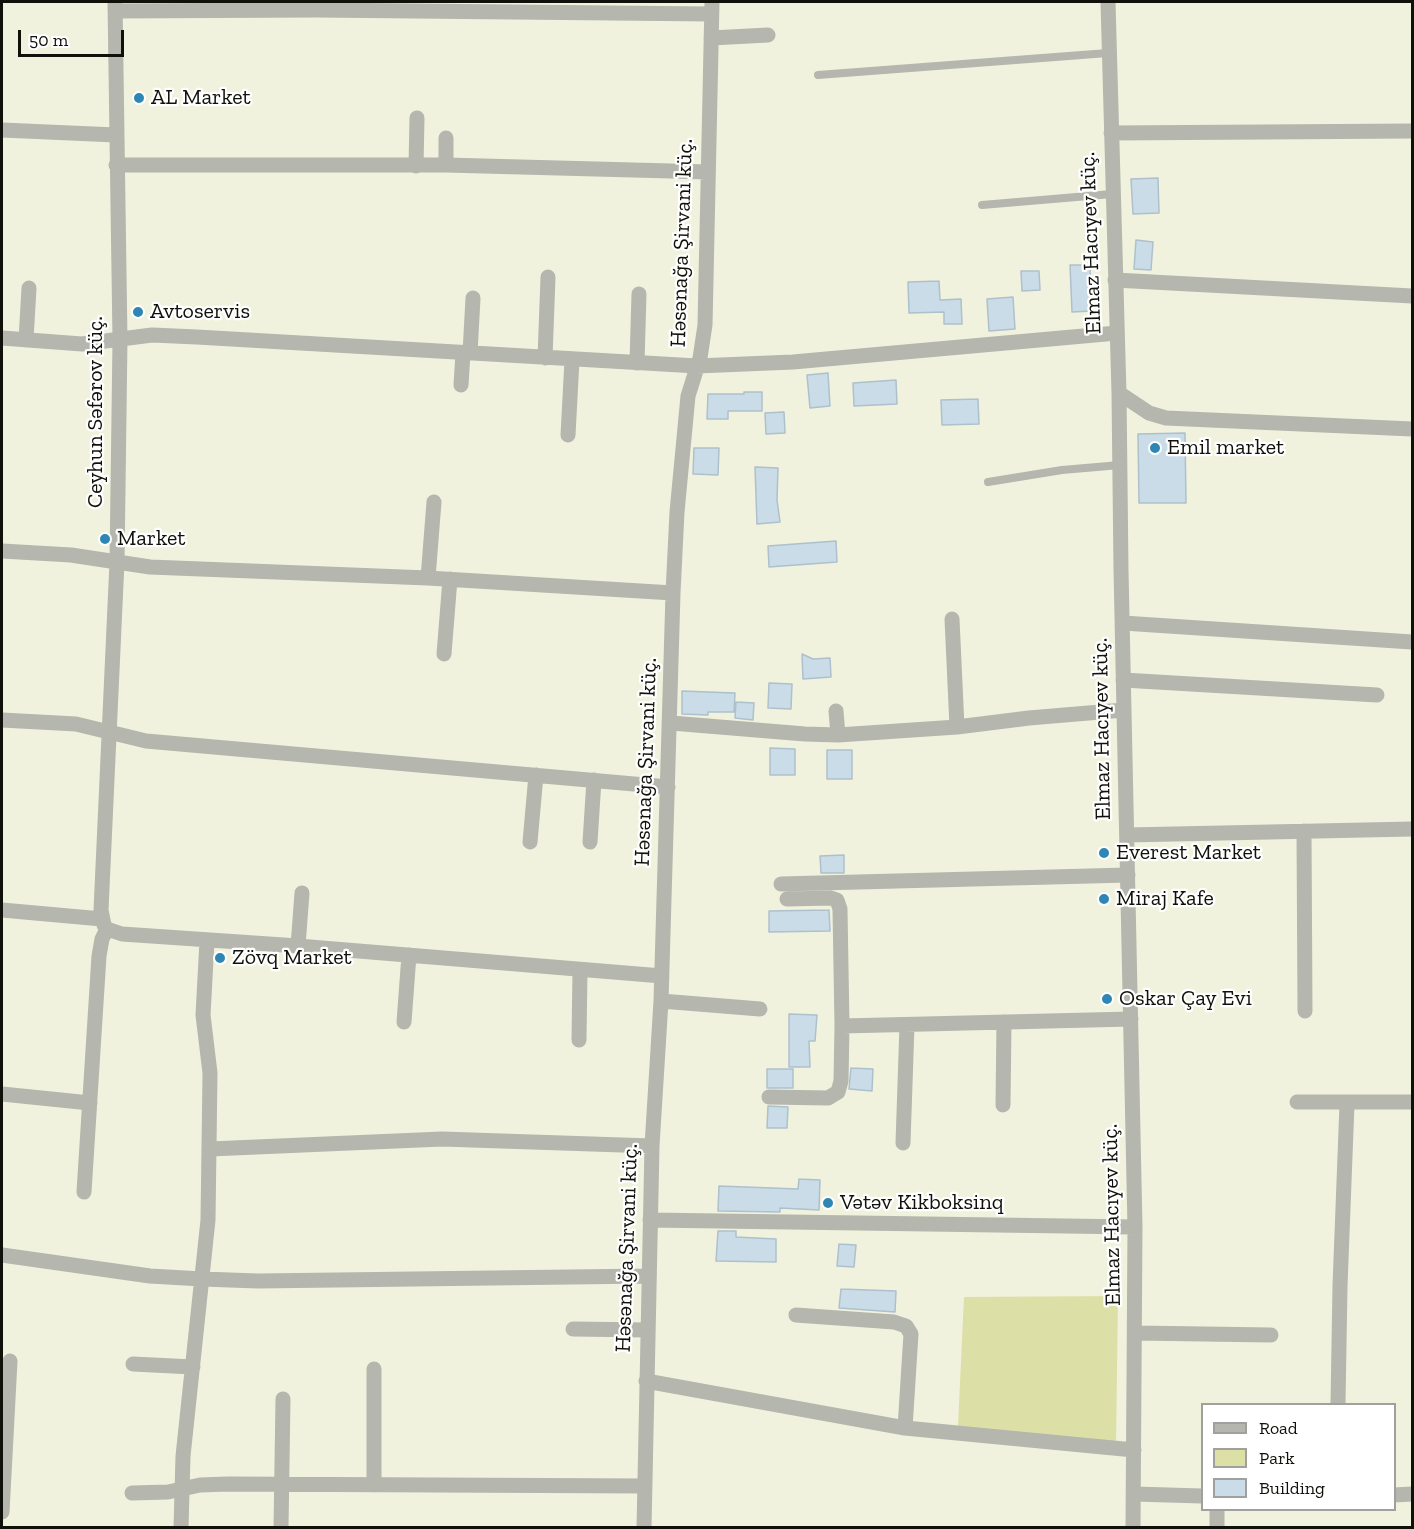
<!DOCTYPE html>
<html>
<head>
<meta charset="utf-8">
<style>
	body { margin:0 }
	#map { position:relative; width:1414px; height:1529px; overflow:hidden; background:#f0f2de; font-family:"Zilla Slab",serif }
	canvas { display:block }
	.frame { position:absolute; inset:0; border:3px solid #11110b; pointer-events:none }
	.legend { position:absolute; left:1201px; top:1403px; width:195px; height:108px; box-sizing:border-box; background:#fff; border:2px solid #a0a09d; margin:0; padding:8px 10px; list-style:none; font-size:18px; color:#11110b }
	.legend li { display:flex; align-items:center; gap:12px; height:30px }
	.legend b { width:30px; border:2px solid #a0a09d }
	.scale { position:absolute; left:18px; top:30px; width:106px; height:27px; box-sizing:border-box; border:3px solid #11110b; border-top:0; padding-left:8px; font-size:18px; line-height:21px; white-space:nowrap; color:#11110b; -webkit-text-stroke:4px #fff; paint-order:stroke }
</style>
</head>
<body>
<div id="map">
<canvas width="1414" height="1529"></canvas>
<div class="frame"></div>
<ul class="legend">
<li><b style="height:8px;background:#b5b6ad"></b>Road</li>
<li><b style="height:16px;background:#dde0a6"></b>Park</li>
<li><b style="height:16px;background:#cadce8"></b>Building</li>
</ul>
<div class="scale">50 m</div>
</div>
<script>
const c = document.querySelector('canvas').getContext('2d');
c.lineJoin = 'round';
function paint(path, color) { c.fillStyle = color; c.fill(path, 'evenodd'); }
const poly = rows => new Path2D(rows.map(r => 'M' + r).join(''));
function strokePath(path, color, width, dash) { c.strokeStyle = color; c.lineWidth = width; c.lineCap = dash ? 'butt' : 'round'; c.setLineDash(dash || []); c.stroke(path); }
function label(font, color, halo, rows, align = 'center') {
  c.font = font + ' "Zilla Slab",serif'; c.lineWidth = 4.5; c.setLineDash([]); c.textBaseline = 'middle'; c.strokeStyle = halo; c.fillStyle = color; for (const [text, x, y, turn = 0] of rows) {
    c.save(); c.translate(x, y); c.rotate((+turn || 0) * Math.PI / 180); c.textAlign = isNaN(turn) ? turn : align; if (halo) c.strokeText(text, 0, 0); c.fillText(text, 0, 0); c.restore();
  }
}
paint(poly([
	[1118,1296,1116,1446,958,1426,964,1297]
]), '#dde0a6');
const building = poly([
	[1158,178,1159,213,1133,214,1131,179,1158,178],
	[1136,240,1153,242,1151,270,1134,269,1136,240],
	[1070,265,1090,265,1091,311,1072,312,1070,265],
	[1021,271,1039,271,1040,290,1022,291,1021,271],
	[939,281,940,300,961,299,962,324,944,324,944,312,909,313,908,282,939,281],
	[1013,297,1015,329,989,331,987,299,1013,297],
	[828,373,830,406,810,408,807,375,828,373],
	[896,380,897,404,854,406,853,383,896,380],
	[744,392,762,392,762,411,728,411,728,419,707,419,708,394,744,394,744,392],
	[978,399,979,424,942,425,941,400,978,399],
	[784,412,785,433,766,434,765,413,784,412],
	[1185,433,1186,503,1139,503,1138,434,1185,433],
	[694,448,719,448,718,475,693,474,694,448],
	[755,467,778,468,777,500,780,522,757,524,755,467],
	[836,541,837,562,769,567,768,546,836,541],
	[802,654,813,659,830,658,831,677,803,679,802,654],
	[769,683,792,684,791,709,768,708,769,683],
	[682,691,735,693,734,712,708,712,708,715,682,714,682,691],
	[736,702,754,703,753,720,735,718,736,702],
	[770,748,795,749,795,775,770,775,770,748],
	[827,750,852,750,852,779,827,779,827,750],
	[844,855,844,873,821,873,820,856,844,855],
	[829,910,830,931,769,932,769,911,829,910],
	[789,1014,817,1015,815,1041,809,1041,810,1067,789,1067,789,1014],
	[851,1068,873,1069,872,1091,849,1089,851,1068],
	[767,1069,793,1069,793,1088,767,1088,767,1069],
	[768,1106,788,1107,787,1128,767,1128,768,1106],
	[799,1179,820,1180,819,1210,780,1208,780,1212,718,1211,719,1186,798,1189,799,1179],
	[718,1231,736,1231,736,1237,776,1239,776,1262,716,1261,718,1231],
	[839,1244,856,1245,854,1267,837,1266,839,1244],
	[841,1289,896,1291,895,1312,839,1308,841,1289]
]);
paint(building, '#cadce8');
strokePath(building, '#aec0cb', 1.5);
strokePath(poly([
	[818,75,1108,53],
	[982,205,1112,194],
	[988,482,1062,470,1120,465]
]), '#b5b6ad', 8);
strokePath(poly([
	[1108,2,1119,393,1121,570,1135,1227,1133,1528],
	[115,11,316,10,711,14],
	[711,38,768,35],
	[2,130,116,135],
	[1111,133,1412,131],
	[116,165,446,165,708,172],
	[446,165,446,138],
	[416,166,417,118],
	[1115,280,1412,296],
	[2,338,82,344,152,335,197,337,697,366,793,362,1117,333],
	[26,340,29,288],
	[470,353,473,298],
	[545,358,548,277],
	[637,363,639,294],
	[461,385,463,353],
	[1119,393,1149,413,1166,418,1412,429],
	[568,435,572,360],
	[2,551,71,555,150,567,428,578,673,593],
	[428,578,434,502],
	[952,619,957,727],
	[1123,623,1412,642],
	[444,654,450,579],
	[1123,680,1377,695],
	[836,711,838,735],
	[2,720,76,724,146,741,668,787],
	[671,723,805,734,838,735,957,727,1029,718,1124,710],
	[1304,831,1305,1011],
	[1127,835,1412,829],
	[530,842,536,775],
	[590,842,594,780],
	[781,884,1128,875],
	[2,910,102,919],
	[107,929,104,925,101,910,117,562,120,340,115,2],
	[107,929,122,934,298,946,662,976],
	[298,946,302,893],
	[661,1001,760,1009],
	[404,1022,409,955],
	[842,1026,1131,1019],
	[579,1040,580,970],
	[2,1094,90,1103],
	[769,1097,828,1098,838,1092,841,1081,842,1026,840,909,837,900,831,898,787,899],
	[1297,1102,1412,1102],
	[1003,1105,1004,1022],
	[903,1143,907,1025],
	[210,1149,442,1139,652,1146],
	[84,1192,99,956,102,939,107,929],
	[650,1220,1135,1227],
	[2,1255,150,1276,202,1279,258,1281,648,1276],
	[796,1315,894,1322,906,1326,911,1334,905,1428],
	[573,1329,647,1330],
	[1136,1333,1271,1335],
	[133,1364,193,1367],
	[646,1381,905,1428,1134,1450],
	[1338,1404,1340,1286,1347,1104],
	[374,1485,374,1369],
	[132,1493,168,1492,200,1485,228,1484,644,1486],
	[1134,1494,1202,1496],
	[1394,1495,1412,1494],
	[2,1512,10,1361],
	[181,1528,183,1456,208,1220,210,1073,203,1015,207,941],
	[281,1528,283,1399],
	[644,1528,652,1146,661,1001,673,593,677,512,688,396,700,358,705,325,712,2],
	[1217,1528,1217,1510]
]), '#b5b6ad', 15);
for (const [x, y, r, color] of [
	[139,98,6,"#2e86b4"],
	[138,312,6,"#2e86b4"],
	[1155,448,6,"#2e86b4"],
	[105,539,6,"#2e86b4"],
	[1104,853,6,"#2e86b4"],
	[1104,899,6,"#2e86b4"],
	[220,958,6,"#2e86b4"],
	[1107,999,6,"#2e86b4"],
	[828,1203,6,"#2e86b4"]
]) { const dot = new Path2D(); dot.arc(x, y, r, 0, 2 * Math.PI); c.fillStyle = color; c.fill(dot); strokePath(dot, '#fff', 2); }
label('22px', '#11110b', '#fff', [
	["AL Market",151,98],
	["Avtoservis",150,312],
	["Emil market",1167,448],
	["Market",117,539],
	["Everest Market",1116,853],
	["Miraj Kafe",1116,899],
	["Zövq Market",232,958],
	["Oskar Çay Evi",1119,999],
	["Vətəv Kikboksinq",840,1203]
], 'left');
label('22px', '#11110b', '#fff', [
	["Həsənağa Şirvani küç.",682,243,-88],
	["Elmaz Hacıyev küç.",1091,243,-92],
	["Ceyhun Səfərov küç.",96,412,-90],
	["Elmaz Hacıyev küç.",1102,729,-91],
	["Həsənağa Şirvani küç.",646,762,-88],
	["Elmaz Hacıyev küç.",1112,1215,-91],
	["Həsənağa Şirvani küç.",627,1248,-88]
]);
</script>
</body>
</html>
